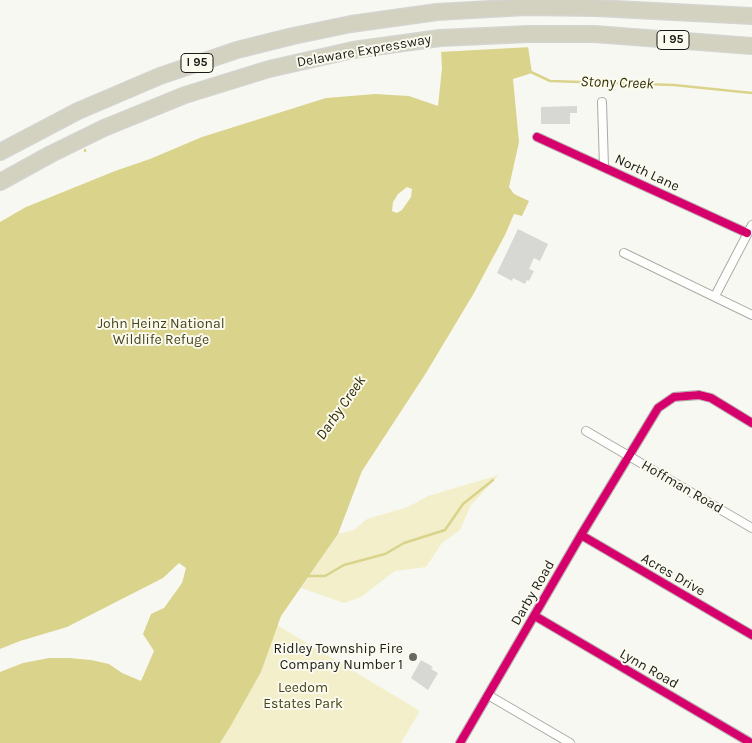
<!DOCTYPE html>
<html>
<head>
<meta charset="utf-8">
<style>
	body { margin:0 }
	canvas { display:block; background:#f8f8f2 }
</style>
</head>
<body>
<canvas width="752" height="743"></canvas>
<script>
const c = document.querySelector('canvas').getContext('2d');
c.lineJoin = 'round';
function paint(path, color) { c.fillStyle = color; c.fill(path, 'evenodd'); }
const poly = rows => new Path2D(rows.map(r => 'M' + r).join(''));
function strokePath(path, color, width, dash) { c.strokeStyle = color; c.lineWidth = width; c.lineCap = dash ? 'butt' : 'round'; c.setLineDash(dash || []); c.stroke(path); }
function label(font, color, halo, rows, align = 'center') {
  c.font = font + ' Karla,sans-serif'; c.lineWidth = 4; c.setLineDash([]); c.textBaseline = 'middle'; c.strokeStyle = halo; c.fillStyle = color; for (const [text, x, y, turn = 0] of rows) {
    c.save(); c.translate(x, y); c.rotate((+turn || 0) * Math.PI / 180); c.textAlign = isNaN(turn) ? turn : align; if (halo) c.strokeText(text, 0, 0); c.fillText(text, 0, 0); c.restore();
  }
}
paint(poly([
	[499,475,471,505,460,530,442,543,426,567,395,571,361,597,344,603,301,588,338,534,354,530,367,519,408,507,428,496],
	[277,625,420,711,401,743,220,743,261,672]
]), '#f2efca');
paint(poly([
	[438,0,521,0,532,73,513,79,519,142,509,187,514,194,529,201,522,216,514,214,505,235,474,293,426,373,362,471,338,534,281,616,261,672,230,727,220,743,0,743,0,672,23,663,49,658,69,658,91,660,109,664,122,673,141,681,154,651,143,634,151,614,164,608,182,583,186,568,179,563,163,578,67,627,20,641,0,649,0,222,26,207,115,171,150,159,202,137,326,98,375,94,409,96,438,106,442,68],
	[407,187,412,189,411,197,402,210,397,213,392,211,393,202,398,194]
]), '#dad38b');
paint(poly([
	[436,0,524,0,531,47,439,52]
]), '#f8f8f2');
strokePath(poly([
	[531,72,550,81,674,85,752,93],
	[85,151,85,150],
	[307,576,325,576,344,565,385,554,404,543,445,530,463,504,493,480]
]), '#dad38b', 2.5);
paint(poly([
	[577,106,577,113,570,113,570,124,541,124,541,107],
	[518,229,548,244,540,261,534,258,529,269,534,271,529,281,527,280,525,284,513,278,512,281,497,273],
	[421,660,433,667,431,669,438,673,428,690,411,678]
]), '#d7d7d3');
const street = poly([
	[602,102,604,167],
	[537,137,747,233],
	[624,253,752,315],
	[715,296,752,225],
	[586,431,752,528],
	[581,535,752,635],
	[535,616,751,743],
	[488,695,570,743],
	[460,743,581,535,658,408,674,397,699,395,711,398,752,423]
]);
const highway = poly([
	[0,152,78,111,160,76,237,50,293,36,351,24,437,12,526,7,596,8,752,16],
	[0,182,51,154,104,128,185,95,269,69,353,50,440,38,529,34,594,34,752,46]
]);
strokePath(street, '#aaaaa6', 10);
strokePath(highway, '#d4d4d0', 18);
strokePath(street, '#fefefd', 8);
strokePath(highway, '#d3d1bf', 15);
strokePath(poly([
	[537,137,747,233],
	[581,535,752,635],
	[535,616,751,743],
	[460,743,581,535,658,408,674,397,699,395,711,398,752,423]
]), '#d6006c', 8);
for (const [x, y, r, color] of [
	[413,657,5,"#686864"]
]) { const dot = new Path2D(); dot.arc(x, y, r, 0, 2 * Math.PI); c.fillStyle = color; c.fill(dot); strokePath(dot, '#fbfaef', 2); }
for (const [x, y, w] of [
	[673,40,32],
	[197,63,32]
]) { const box = new Path2D(); box.roundRect(x - w / 2, y - 9.5, w, 19, 4); c.fillStyle = '#fbfaef'; c.fill(box); strokePath(box, '#1b1b17', 1); }
label('bold 12px', '#1b1b17', null, [
	["I 95",673,40],
	["I 95",197,63]
]);
label('14px', '#1b1b17', '#fbfaef', [
	["Delaware Expressway",364,51,-10],
	["North Lane",647,173,25],
	["Hoffman Road",682,487,30],
	["Acres Drive",673,575,30],
	["Darby Road",533,593,-60],
	["Lynn Road",649,669,30]
]);
label('14px', '#48441a', '#fbfaef', [
	["John Heinz National",161,324],
	["Wildlife Refuge",161,340],
	["Leedom",303,688],
	["Estates Park",303,704]
]);
label('14px', '#1b1b17', '#fbfaef', [
	["Ridley Township Fire",403,649],
	["Company Number 1",403,665]
], 'right');
label('italic 15px', '#332f02', '#fbfaef', [
	["Stony Creek",617,83,2],
	["Darby Creek",341,408,-55]
]);
</script>
</body>
</html>
